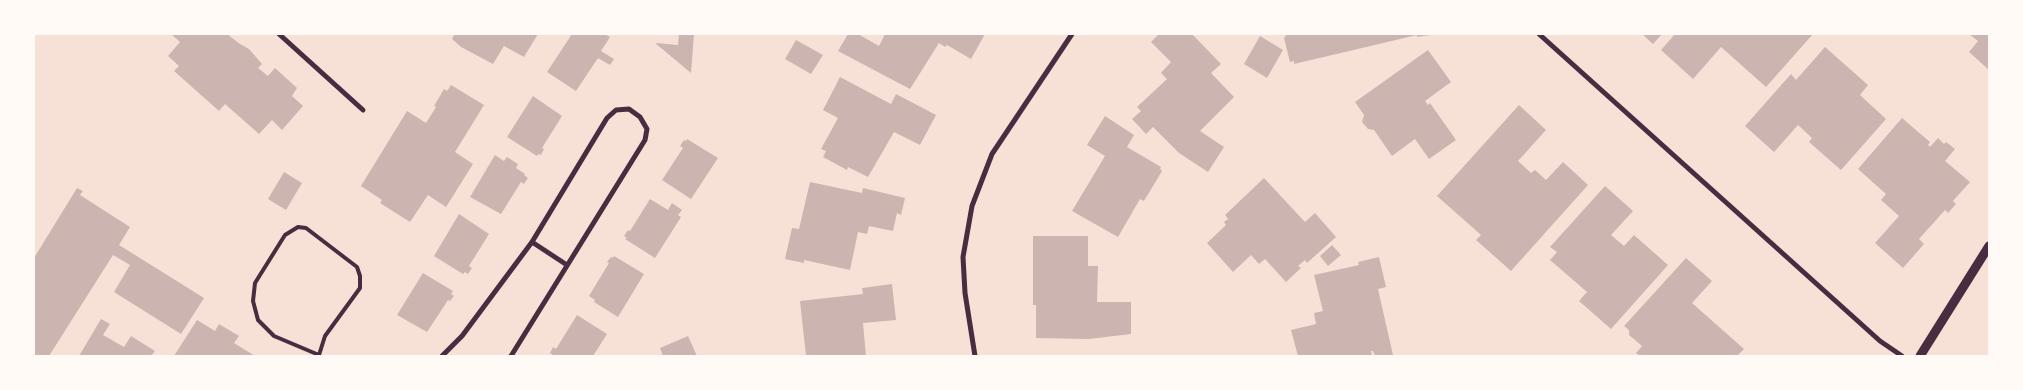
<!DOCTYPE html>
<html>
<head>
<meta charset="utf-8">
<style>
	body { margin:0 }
	#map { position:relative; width:2023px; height:390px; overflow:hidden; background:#f7e1d7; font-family:"Alegreya Sans",sans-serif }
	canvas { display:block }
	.frame { position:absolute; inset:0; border:35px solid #fffaf5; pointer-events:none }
</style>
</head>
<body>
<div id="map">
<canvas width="2023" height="390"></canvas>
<div class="frame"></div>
</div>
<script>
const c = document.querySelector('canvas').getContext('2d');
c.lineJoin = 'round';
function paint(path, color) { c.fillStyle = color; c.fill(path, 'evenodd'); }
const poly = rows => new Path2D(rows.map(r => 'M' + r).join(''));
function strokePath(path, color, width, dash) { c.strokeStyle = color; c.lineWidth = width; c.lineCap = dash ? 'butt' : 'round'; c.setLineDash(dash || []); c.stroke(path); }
paint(poly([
	[171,34,227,34,240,44,249,49,262,64,258,68,268,76,275,68,297,88,292,96,303,106,282,130,272,120,259,134,225,104,219,111,174,71,179,66,168,56,180,42],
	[452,34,538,34,524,57,504,46,493,64,461,47,452,39,454,35],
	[572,34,605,34,610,37,601,51,614,59,610,65,598,58,576,91,547,72],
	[679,34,694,34,691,73,655,43,678,45],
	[848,34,858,34,879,46,885,34,985,34,971,59,947,45,945,47,939,43,910,89,838,51],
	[1159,34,1192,34,1221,64,1211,73,1234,97,1200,131,1224,147,1208,172,1179,153,1153,127,1146,134,1132,119,1141,111,1137,107,1167,79,1161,73,1171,62,1151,42],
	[1287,34,1430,34,1430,35,1417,37,1417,35,1294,64,1294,61,1290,62,1284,38],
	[1642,34,1662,34,1653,44],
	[1675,34,1813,34,1766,87,1721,47,1693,79,1661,50],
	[1969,34,1989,34,1989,70,1969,52,1978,41],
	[1260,36,1283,50,1267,78,1244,64],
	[796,40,823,55,811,74,785,59],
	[1825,47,1868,85,1860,95,1886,119,1841,170,1809,142,1812,138,1798,125,1774,152,1745,126,1791,74,1796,80],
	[1428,50,1451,82,1425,101,1428,105,1430,103,1456,140,1429,159,1415,139,1392,156,1374,130,1368,129,1362,122,1364,115,1355,102],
	[840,77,891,104,896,94,936,115,920,145,894,132,868,177,848,167,847,170,823,157,826,151,821,149,838,118,823,110],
	[451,85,484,105,455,152,473,164,446,207,428,195,410,222,380,203,382,200,361,186,407,111,426,123,436,107,434,106,444,89,447,91],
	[533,96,562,116,542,148,544,149,541,155,538,154,537,156,507,137],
	[1519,105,1546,130,1518,161,1531,173,1535,170,1546,180,1563,162,1588,185,1511,271,1476,240,1481,235,1437,196],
	[1105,116,1134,135,1127,147,1161,167,1160,169,1162,171,1144,201,1140,199,1118,237,1072,211,1105,156,1087,145],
	[1902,118,1930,142,1928,145,1930,147,1938,138,1944,144,1946,142,1955,149,1945,161,1970,182,1953,201,1956,204,1948,213,1945,210,1919,239,1924,244,1903,268,1875,243,1899,216,1881,200,1886,194,1858,169],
	[687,139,718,158,691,199,662,180,683,148,680,146,684,140,686,141],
	[495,155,504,161,507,157,518,164,516,168,525,174,524,175,528,178,524,184,521,182,501,214,470,197],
	[284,172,302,183,286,210,268,199],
	[1264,178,1305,222,1315,213,1336,237,1307,263,1305,260,1298,266,1301,268,1286,282,1265,259,1259,264,1251,255,1233,272,1207,243,1226,225,1224,222,1228,219,1225,215],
	[810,182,862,193,863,188,905,198,901,215,897,213,893,231,869,226,867,234,858,232,850,270,804,260,804,263,785,259,792,228,799,229],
	[1605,186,1633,211,1611,235,1624,246,1634,235,1668,265,1611,329,1579,301,1587,292,1550,260,1557,252,1550,247],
	[77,188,83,191,80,195,130,227,119,245,204,298,181,334,114,292,130,265,113,255,49,356,34,356,34,258],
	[650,199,668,210,672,203,682,210,678,215,681,217,655,258,625,239,627,238,624,236,628,230,630,231],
	[459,214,489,234,469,266,472,268,468,274,465,272,463,274,434,256],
	[1033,236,1088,236,1088,266,1098,266,1097,302,1131,302,1131,334,1089,339,1036,338,1036,305,1033,305],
	[1332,245,1341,255,1328,266,1320,256],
	[614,256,644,274,618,317,594,302,595,300,589,296,609,263,607,262,611,257,613,258],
	[1379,257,1386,287,1378,289,1393,355,1375,356,1373,351,1371,351,1372,356,1298,356,1291,330,1316,324,1314,313,1323,311,1314,275,1359,265,1358,262],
	[1686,258,1712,281,1692,303,1744,349,1737,356,1640,356,1636,353,1642,346,1629,335,1629,330,1624,326],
	[423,273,453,291,451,294,454,296,450,301,448,300,427,332,397,315],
	[892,284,896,320,863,323,866,356,806,356,800,301,863,294,862,288],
	[577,315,607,334,593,356,552,356,553,355,550,353,553,347,556,349],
	[101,319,110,324,103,335,124,347,131,336,155,351,151,356,79,356],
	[197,320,215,331,219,324,239,336,234,343,255,356,174,356],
	[688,336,697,356,663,356,660,348]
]), '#ccb4b1');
strokePath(poly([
	[318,356,319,355,325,336,360,288,360,276,357,267,306,228,298,227,285,235,255,283,253,301,258,320,274,336,319,355]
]), '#4a2c40', 4);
strokePath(poly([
	[279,34,363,110],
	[1539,34,1880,341,1902,356],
	[532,242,567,265],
	[442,356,462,336,532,242,607,118,616,110,629,109,640,117,647,129,645,140,511,356],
	[975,356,965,293,963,257,972,206,992,154,1072,34]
]), '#4a2c40', 5);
strokePath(poly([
	[1920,356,1989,246]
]), '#4a2c40', 9);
</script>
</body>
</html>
